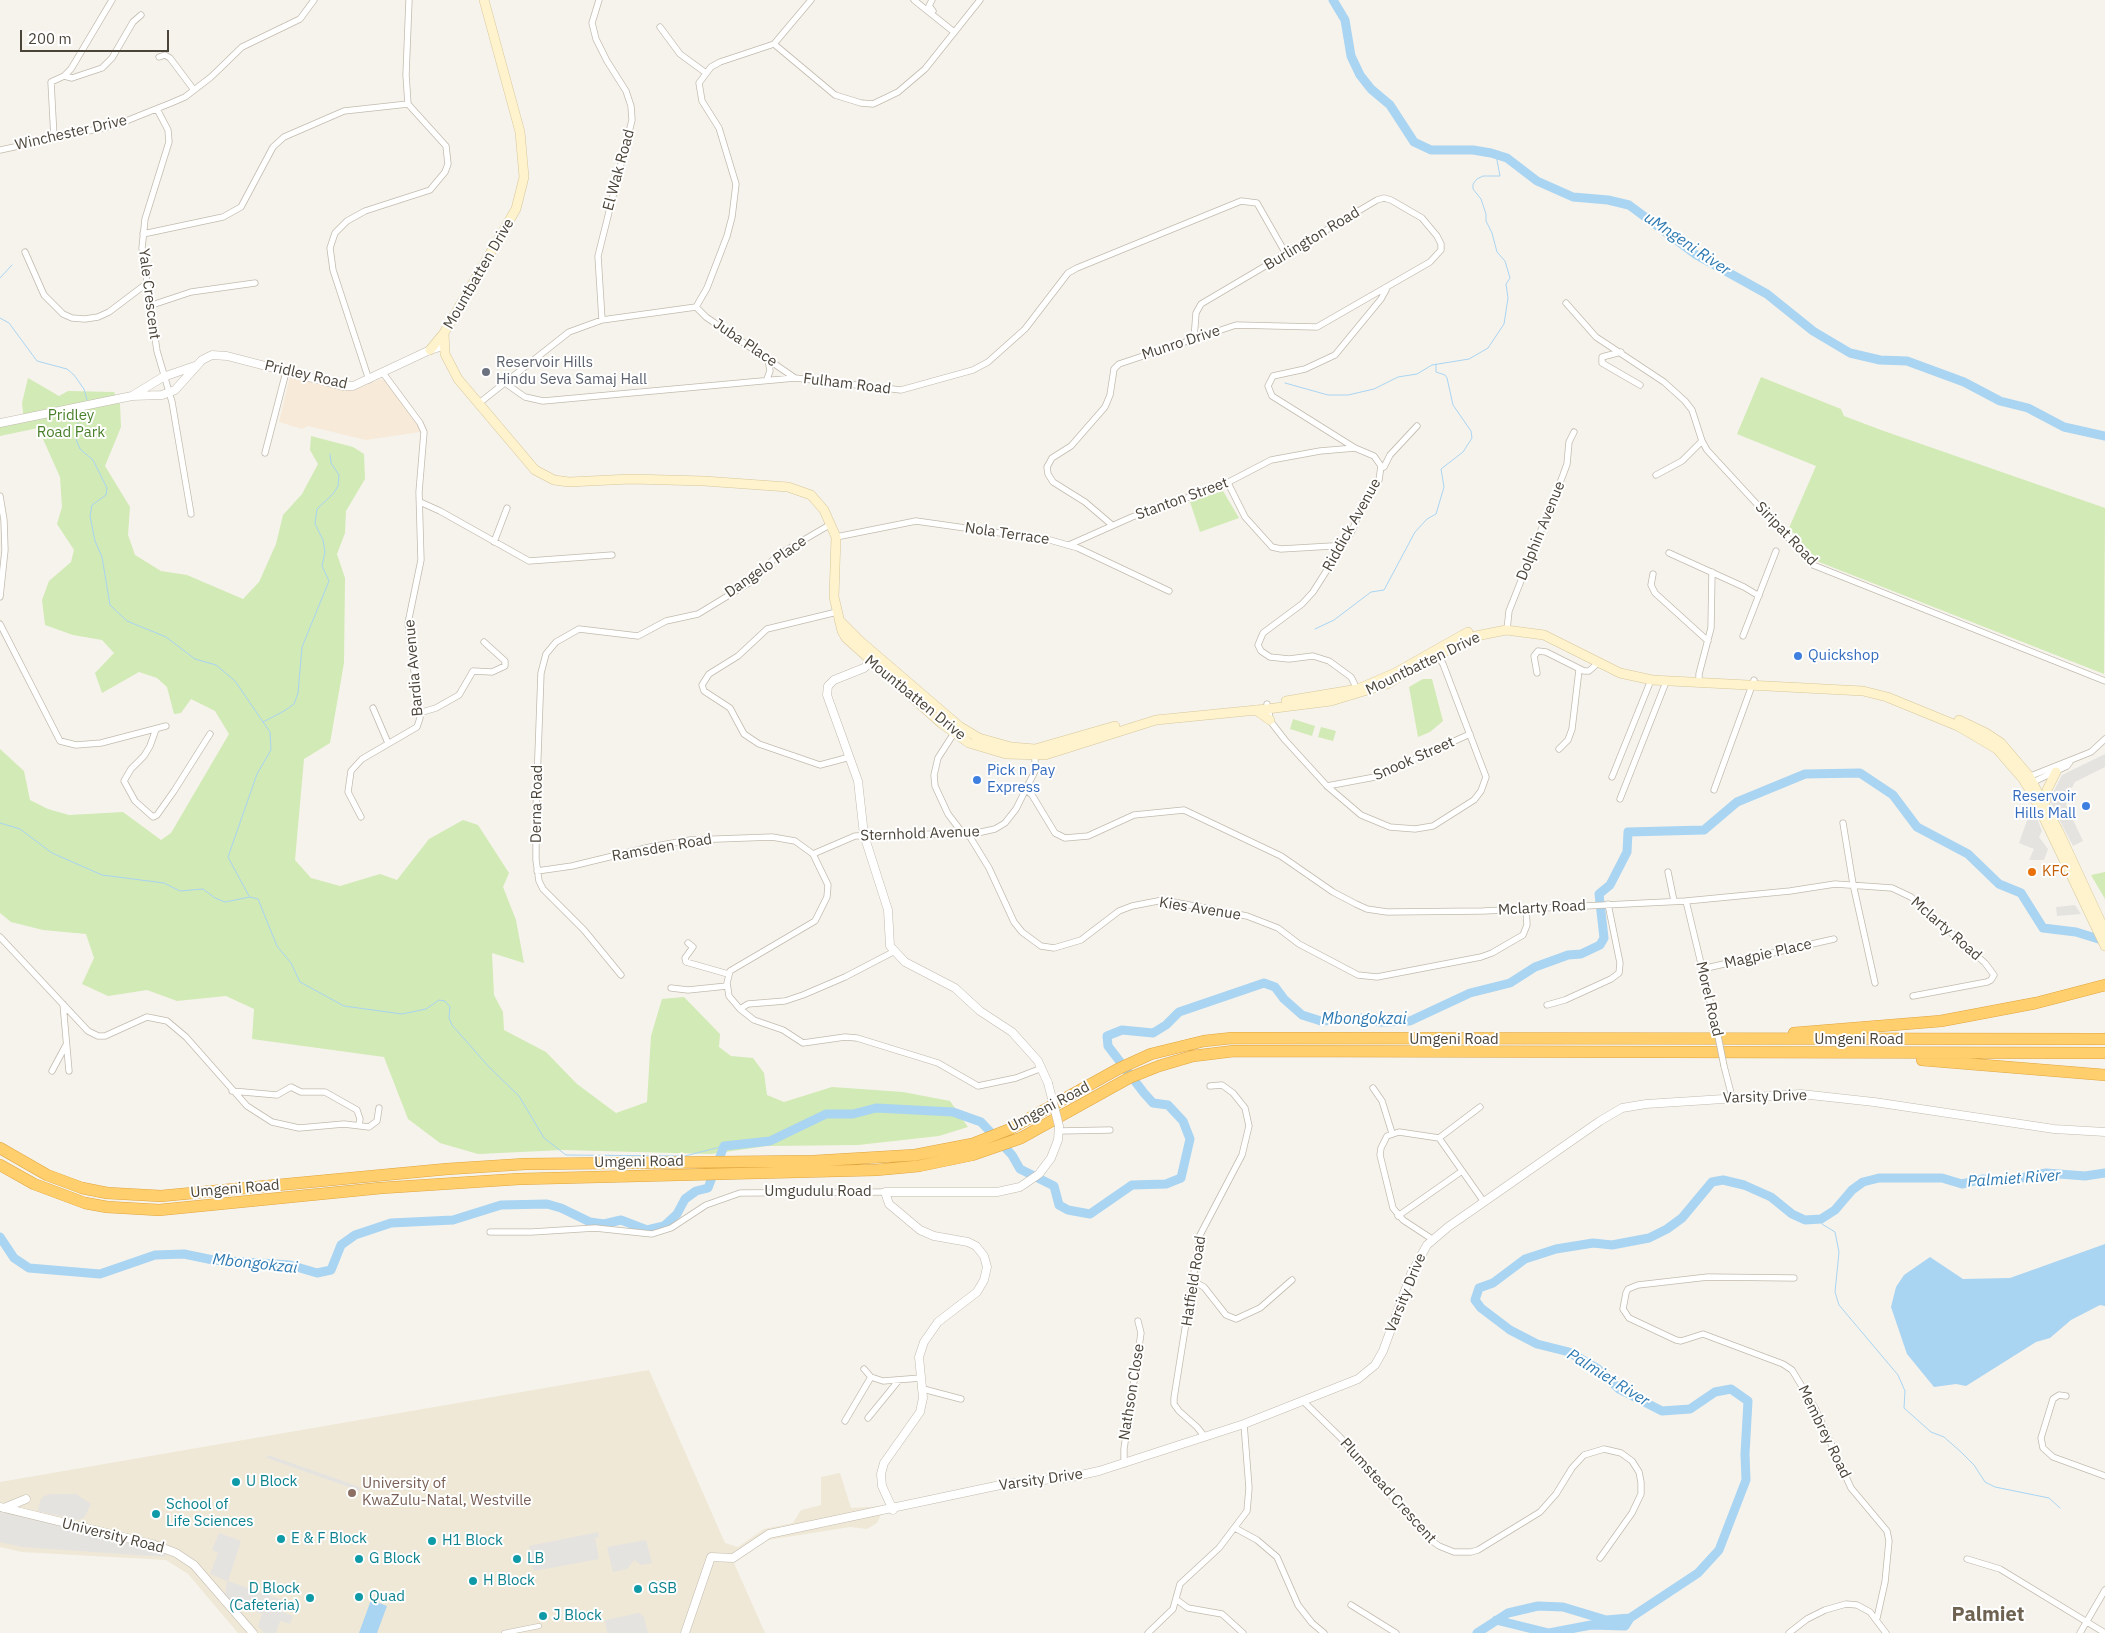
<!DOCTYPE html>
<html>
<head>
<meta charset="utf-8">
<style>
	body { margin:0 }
	#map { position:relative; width:2105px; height:1633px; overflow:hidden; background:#f6f3ec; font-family:"IBM Plex Sans",sans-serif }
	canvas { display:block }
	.scale { position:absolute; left:20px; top:30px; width:149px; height:22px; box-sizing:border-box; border:2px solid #4b4439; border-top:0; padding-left:6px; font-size:15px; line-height:18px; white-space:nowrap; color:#4b4439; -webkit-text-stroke:4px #fff; paint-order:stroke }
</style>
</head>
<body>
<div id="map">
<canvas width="2105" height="1633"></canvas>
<div class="scale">200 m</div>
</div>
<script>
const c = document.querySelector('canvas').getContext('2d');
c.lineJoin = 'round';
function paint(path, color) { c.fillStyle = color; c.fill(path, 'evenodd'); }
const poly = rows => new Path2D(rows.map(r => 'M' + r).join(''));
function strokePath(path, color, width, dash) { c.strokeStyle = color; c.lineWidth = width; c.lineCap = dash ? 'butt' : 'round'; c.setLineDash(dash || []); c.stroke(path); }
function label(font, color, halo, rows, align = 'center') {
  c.font = font + ' "IBM Plex Sans",sans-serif'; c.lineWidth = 4; c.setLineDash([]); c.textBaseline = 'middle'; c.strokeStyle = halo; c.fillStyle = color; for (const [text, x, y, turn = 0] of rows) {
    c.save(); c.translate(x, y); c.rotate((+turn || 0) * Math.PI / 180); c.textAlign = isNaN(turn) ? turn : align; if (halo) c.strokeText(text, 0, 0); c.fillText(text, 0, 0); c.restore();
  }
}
paint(poly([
	[290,376,352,391,380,379,385,381,418,426,420,432,366,440,308,426,302,429,279,422]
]), '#f7ead8');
paint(poly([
	[649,1370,725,1543,738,1547,764,1529,793,1523,801,1510,821,1505,821,1477,840,1473,851,1508,885,1506,877,1523,867,1529,850,1527,768,1540,734,1563,765,1633,238,1633,188,1574,166,1560,22,1552,0,1547,0,1482]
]), '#efe8d6');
paint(poly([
	[1761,377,1841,409,1844,416,1881,430,2105,508,2104,674,1819,562,1789,528,1816,466,1737,434],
	[28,378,59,396,68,391,114,392,120,404,121,427,105,466,130,507,128,535,135,555,161,571,187,575,243,599,259,582,276,544,283,515,302,494,318,464,310,450,311,436,353,447,364,454,365,479,346,511,345,533,337,554,345,578,344,663,330,743,304,759,295,860,311,878,340,886,380,874,397,880,429,839,463,820,478,825,509,873,503,887,516,920,524,963,492,953,494,995,503,1012,504,1030,546,1052,577,1084,616,1113,647,1102,651,1036,662,999,684,997,720,1034,719,1047,731,1056,753,1058,764,1073,767,1095,784,1102,832,1087,903,1092,950,1101,968,1127,939,1136,858,1145,767,1146,711,1154,563,1150,478,1154,440,1143,408,1119,384,1057,252,1039,254,1009,226,996,177,1001,147,990,108,996,82,984,94,958,86,934,43,930,11,922,0,913,0,749,24,771,30,800,48,809,69,815,123,812,161,840,171,833,229,734,215,711,191,699,181,713,174,714,167,687,157,678,139,672,102,693,95,673,114,653,102,640,73,635,45,625,42,600,49,581,71,562,74,550,57,524,62,507,60,477,38,428,0,436,0,427,24,422,22,403],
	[1223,491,1239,518,1200,532,1190,502],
	[1423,679,1432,679,1443,721,1430,732,1418,737,1409,687],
	[1293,719,1315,726,1312,736,1290,729],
	[1321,727,1336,731,1333,741,1318,737],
	[2105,872,2105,899,2091,875]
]), '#d2eab5');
paint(poly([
	[2105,754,2105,767,2075,782,2072,788,2069,787,2065,796,2068,798,2066,805,2083,841,2073,846,2049,800,2062,775],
	[2034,811,2042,831,2039,837,2048,849,2044,860,2029,860,2034,849,2019,843,2028,818],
	[2075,905,2081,914,2057,916,2056,907],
	[268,1455,346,1482,361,1488,360,1491,267,1458],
	[51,1494,76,1494,91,1504,84,1518,78,1520,38,1511,40,1501,44,1496],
	[0,1512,166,1551,165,1557,22,1547,0,1542],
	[598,1532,599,1537,595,1538,599,1559,534,1571,529,1546],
	[219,1533,241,1541,228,1581,286,1601,282,1612,293,1616,290,1624,280,1621,276,1633,264,1633,258,1626,262,1614,235,1605,225,1596,227,1581,210,1574,218,1553,212,1550],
	[646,1540,652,1563,641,1565,634,1560,627,1569,613,1572,607,1547],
	[639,1613,644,1617,648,1633,607,1633,605,1620]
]), '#e5e3e0');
paint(poly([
	[2105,1244,2105,1306,2100,1305,2071,1320,2050,1338,2036,1342,1966,1386,1956,1384,1934,1387,1907,1354,1891,1307,1896,1287,1904,1275,1930,1257,1963,1279,2010,1278],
	[371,1600,387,1606,377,1633,359,1633]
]), '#a9d4f2');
strokePath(poly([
	[0,278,12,265],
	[0,318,9,323,37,361,67,369,74,375,84,389,87,400],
	[1285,383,1328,395,1348,395,1374,389,1398,377,1417,374,1432,365,1469,359,1488,348,1504,324,1508,298,1506,284,1510,278,1505,261,1497,252,1492,233,1486,221,1486,214,1481,199,1473,189,1473,184,1477,179,1483,176,1500,176,1496,155],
	[78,423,75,437,80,449,93,460,107,488,106,495,92,505,90,516,95,541,102,557,110,605,127,621,166,637,195,659,216,665,235,681,270,732,271,750,257,774,228,857,249,896],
	[1315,629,1334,620,1371,592,1384,590,1415,532,1427,519,1436,514,1444,487,1441,469,1463,452,1472,438,1471,431,1453,405,1447,378,1445,375,1436,372,1436,364],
	[263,722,284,711,294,704,298,693,302,647,329,581,322,566,325,552,323,540,315,524,317,509,333,494,338,486,339,475,331,463,330,454],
	[0,823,20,829,52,853,102,875,164,883,180,891,203,889,215,898,225,902,250,897,258,899,277,946,291,963,300,982,344,1006,402,1014,426,1009,439,1000,445,1001,450,1007,449,1018,452,1025,489,1067,519,1096,544,1138,566,1155,685,1156,724,1146],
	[1821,1219,1822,1224,1835,1232,1839,1252,1835,1292,1839,1305,1898,1375,1905,1391,1904,1408,1931,1432,1944,1437,1961,1452,1974,1465,1985,1482,1995,1487,2049,1498,2060,1508]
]), '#a9d4f2', 1);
strokePath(poly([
	[1333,0,1345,20,1351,56,1360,75,1371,89,1390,105,1414,142,1431,150,1473,150,1491,153,1507,158,1537,181,1573,197,1608,200,1629,205,1695,254,1767,294,1813,331,1850,353,1880,360,1907,361,1964,382,2000,401,2028,408,2064,427,2105,436],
	[0,1237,14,1258,29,1268,100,1274,155,1255,184,1254,213,1260,290,1265,317,1273,331,1270,341,1245,355,1235,391,1223,453,1220,501,1205,547,1204,561,1208,590,1222,604,1224,621,1220,647,1230,664,1226,677,1214,685,1199,696,1191,708,1188,724,1146,770,1141,826,1114,853,1114,876,1108,953,1112,981,1122,1012,1155,1020,1169,1054,1186,1059,1205,1068,1210,1090,1214,1132,1185,1166,1184,1181,1178,1190,1139,1183,1121,1168,1105,1153,1103,1144,1093,1108,1046,1107,1036,1122,1030,1153,1033,1166,1025,1179,1012,1264,983,1275,987,1284,999,1302,1015,1321,1021,1365,1018,1380,1022,1410,1021,1470,993,1510,983,1535,967,1568,955,1581,954,1600,945,1604,938,1599,894,1610,885,1627,852,1628,832,1704,830,1737,802,1805,774,1860,773,1893,795,1917,827,1968,854,1999,884,2021,893,2043,928,2076,932,2105,941],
	[1496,1620,1549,1633,1591,1625,1625,1626,1630,1618],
	[1477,1633,1508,1613,1538,1606,1563,1607,1606,1620,1630,1618,1698,1573,1719,1550,1746,1480,1745,1454,1748,1401,1731,1389,1715,1392,1690,1409,1662,1411,1619,1389,1598,1369,1569,1352,1537,1344,1510,1330,1481,1308,1475,1300,1479,1288,1493,1283,1525,1259,1556,1249,1593,1243,1612,1245,1649,1238,1667,1229,1682,1218,1712,1182,1723,1180,1744,1185,1771,1197,1792,1214,1805,1220,1821,1219,1835,1210,1852,1190,1863,1182,1879,1178,1942,1178,1962,1184,1983,1179,2006,1181,2046,1173,2085,1176,2105,1173]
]), '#a9d4f2', 9);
const pedestrian = poly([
	[504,1633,539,1626]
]);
const minor = poly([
	[599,0,592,23,596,39,607,61,626,91,631,106,632,120,598,256,602,320],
	[914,0,954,32],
	[932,0,929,6,933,11],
	[660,27,680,54,706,73],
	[774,44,835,95,861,103,873,104,898,92,925,69,980,0],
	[159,57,165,55,170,58,194,90],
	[64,76,72,78,102,68,112,58,133,22,141,15],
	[157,109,168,130,169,142,145,219,142,248,157,351,172,402,191,514],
	[54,138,51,82,64,76,71,69,112,0],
	[0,150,116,125,171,103,185,97,211,77,242,47,300,19,314,0],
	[143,234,223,217,241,207,273,147,284,137,344,111,408,104],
	[25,252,44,295,63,314,72,318,85,319,98,317,109,312,146,284],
	[1566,303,1596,337,1664,382,1685,401,1692,410,1702,441,1707,450,1813,565,2105,681],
	[152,305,191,292,255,283],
	[696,307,706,317,795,378],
	[1621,352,1602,357,1602,363,1640,385],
	[767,379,770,371,768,359],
	[369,380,333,270,330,248,335,233,347,221,365,211,430,190,445,172,448,164,446,146,408,104,406,75,409,0],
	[505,383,525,397,543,401,795,378,901,390,973,370,988,362,1025,329,1068,273,1077,268,1241,201,1257,203,1286,254],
	[478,404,569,332,602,320,696,307,707,288,727,236,732,217,736,184,719,128,702,101,699,83,711,67,720,62,774,44,811,0],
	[265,453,286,372],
	[1381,468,1384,467,1390,455,1417,426],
	[1656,475,1682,461,1702,441],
	[1228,483,1245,517,1272,547,1281,549,1332,546,1339,548],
	[0,496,4,520,5,550,0,597],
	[420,502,440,511,529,561,612,555],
	[1112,525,1085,502,1053,482,1048,474,1047,467,1052,458,1071,446,1105,407,1110,395,1114,369,1119,364,1236,325,1317,327,1430,262,1441,250,1441,244,1437,236,1422,218,1391,200,1384,198,1377,200,1201,304,1196,313,1194,339],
	[836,537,916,521,1050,540,1078,548,1169,591],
	[494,542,507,508],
	[1069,545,1132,517,1221,486,1271,460,1320,451,1355,448],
	[1669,553,1744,587,1759,596],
	[1653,574,1651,585,1655,593,1708,641],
	[837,612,767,629,738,656,709,674,702,685,704,691,730,708,744,734,759,744,820,765,850,757],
	[0,624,60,741,76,745,101,743,166,726],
	[1507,630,1509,611,1563,475,1567,464,1569,442,1574,432],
	[1743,636,1776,551],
	[1537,673,1534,656,1538,651,1546,652,1584,671,1589,671,1599,662],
	[1699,683,1699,674,1711,628,1712,572],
	[1358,691,1351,677,1329,661,1313,656,1289,659,1270,657,1261,651,1258,645,1263,633,1302,604,1313,592,1353,529,1363,502,1379,480,1381,466,1374,456,1355,448,1272,396,1268,386,1273,376,1305,369,1335,355,1381,299,1386,290],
	[1267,704,1271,722,1285,740,1327,786,1361,815,1390,827,1415,829,1433,826,1474,800,1481,791,1486,777,1443,664,1436,653],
	[373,708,388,743],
	[419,713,436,708,459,695,473,671,492,672,505,666,505,661,484,642],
	[156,729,150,746,144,756,131,769,124,781,135,801,153,817,157,815,174,791,210,734],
	[956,730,938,758,934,775,935,786,948,814,961,831,970,837,989,868,1014,922,1022,932,1041,946,1054,948,1081,940,1119,911,1132,906,1163,900,1247,916,1278,928,1299,944,1358,975,1377,977,1481,957,1492,953,1523,935,1527,925,1526,909],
	[1559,749,1568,740,1572,729,1579,670],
	[1612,777,1651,680],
	[2028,777,2091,752,2105,739],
	[2031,783,2067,766,2070,762],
	[1327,786,1375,777,1470,734],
	[1025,789,1032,795,1055,833,1065,838,1088,836,1134,815,1184,810,1281,856,1333,892,1356,904,1367,909,1387,912,1483,911,1686,901,1790,891,1835,884,1892,888,1911,897,1985,963,1994,975,1991,980,1987,982,1913,996],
	[1714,790,1754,680],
	[1620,799,1666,682],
	[361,817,348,792,351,771,362,759,417,727,420,718,408,623,421,560,419,492,424,432,420,423,383,373],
	[1843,823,1853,884,1875,983],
	[813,854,855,836,977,833,995,829,1005,823,1016,809,1035,771,1035,752],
	[537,871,572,866,650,847,690,840,772,837,795,841,813,854,828,885,827,897,815,921,730,971,727,983,729,996,740,1009,754,1020,783,1030,803,1043,845,1037,857,1038,938,1063,978,1086,1016,1078,1042,1068],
	[1668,872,1674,901],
	[1686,901,1716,1026],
	[0,937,88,1031,98,1036,105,1036,147,1017,167,1021,186,1037,247,1106,272,1122,299,1128,344,1124,369,1127,377,1121,379,1108],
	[688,943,693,947,685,958,686,962,728,974],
	[1702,969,1834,939],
	[621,975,584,930,543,889,539,881,536,860,536,809,541,673,546,654,556,642,579,629,638,636,666,621,698,614,749,583,778,555,831,524],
	[671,988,688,990,727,986],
	[63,1004,69,1071],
	[1547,1005,1565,1000,1611,979,1619,973,1620,963,1608,904],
	[740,1009,748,1004,785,1001,803,995,845,977,893,952],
	[1724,1066,1732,1097],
	[52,1071,66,1045],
	[1373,1088,1382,1101,1392,1133],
	[232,1091,277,1095,291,1087,301,1092,325,1092,357,1110,360,1119,359,1125],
	[1059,1131,1110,1130],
	[1439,1138,1480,1107],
	[1398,1216,1462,1171],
	[490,1232,532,1232,595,1228,652,1234,671,1228,706,1205,740,1193,885,1192],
	[1432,1239,1403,1220,1393,1208,1380,1155,1381,1148,1387,1136,1399,1132,1439,1138,1484,1202],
	[1794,1278,1708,1277,1638,1285,1628,1289,1626,1293,1623,1309,1629,1318,1676,1340,1681,1341,1703,1334,1783,1364,1792,1370,1815,1408,1851,1488,1887,1531,1889,1541,1885,1582,1877,1618],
	[1193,1281,1204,1287,1226,1315,1236,1319,1260,1308,1292,1280],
	[864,1369,871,1377,883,1381,921,1378],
	[923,1389,961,1399],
	[2066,1396,2059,1395,2053,1399,2041,1438,2043,1448,2053,1457,2105,1476],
	[1303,1401,1340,1437,1428,1538,1439,1546,1454,1552,1471,1552,1478,1550,1540,1512,1556,1494,1572,1468,1584,1455,1604,1449,1621,1453,1632,1461,1639,1472,1641,1482,1641,1494,1632,1513,1600,1558],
	[868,1418,899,1380],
	[845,1421,871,1377],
	[1205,1437,1197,1427,1179,1411,1174,1404,1174,1398,1200,1235,1242,1155,1249,1126,1245,1108,1233,1093,1222,1085,1210,1086],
	[1124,1464,1124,1449,1141,1333,1138,1321],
	[1235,1528,1257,1540,1277,1557,1298,1605,1312,1623,1324,1633],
	[1967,1559,2000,1569,2105,1633],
	[1177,1600,1188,1608,1222,1614,1243,1633],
	[1351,1605,1396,1633],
	[1148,1633,1173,1609,1180,1584,1219,1548,1247,1511,1249,1488,1244,1424],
	[1789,1633,1807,1619,1825,1610,1846,1604,1857,1605,1870,1612,1886,1633],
	[2080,1633,2105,1590]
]);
const tertiary = poly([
	[132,396,162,395,175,390,202,360,212,355,227,356,343,386,353,386,430,350,443,346],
	[0,423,132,396,163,377,195,366],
	[875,657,864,668,834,680,828,686,827,695,858,781,864,835,888,910,890,946,905,962,955,988,980,1011,1012,1032,1038,1061,1048,1083],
	[0,1507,152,1544,176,1553,194,1565,253,1633],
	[4,1508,26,1499],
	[893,1510,882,1486,881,1474,884,1463,920,1412,923,1398,919,1357,924,1342,938,1322,977,1292,984,1280,987,1267,984,1256,976,1246,968,1242,934,1236,920,1230,889,1204,885,1192,997,1192,1020,1187,1039,1174,1051,1158,1058,1140,1059,1126],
	[685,1633,711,1557,733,1558,769,1534,1005,1484,1072,1477,1099,1471,1244,1424,1358,1379,1375,1365,1383,1351,1411,1274,1427,1245,1448,1227,1600,1121,1622,1108,1646,1104,1801,1094,1874,1102,2054,1129,2105,1132]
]);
const secondary = poly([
	[484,0,520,132,524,177,516,209,444,333,445,354,458,379,535,470,554,480,569,482,631,479,704,481,788,487,811,495,824,510,836,537,834,597,842,631,846,638,941,723,969,743,1006,754,1045,755,1156,720,1267,709,1331,701,1387,684,1471,637,1506,630,1544,635,1620,673,1652,680,1863,691,1887,697,1958,726,1997,749,2023,779,2033,795,2105,946],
	[430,350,444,333],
	[839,620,860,641,959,726,979,738,1011,747,1035,749,1115,726],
	[1286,701,1358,689,1395,673,1468,632],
	[1256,710,1270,720],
	[1959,720,1986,733,2001,743,2029,776,2059,832,2105,931],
	[2045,803,2047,790,2056,772]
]);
const motorway = poly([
	[1794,1033,1941,1021,2036,1003,2105,985],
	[1922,1060,2105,1075],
	[0,1148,47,1175,82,1188,107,1193,161,1196,447,1169,525,1164,814,1161,915,1155,972,1144,1010,1129,1118,1069,1151,1054,1204,1041,1232,1038,2105,1039],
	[0,1165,34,1184,85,1203,107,1207,159,1210,381,1188,519,1179,876,1170,919,1166,972,1155,1021,1138,1129,1078,1159,1066,1193,1056,1234,1051,2105,1053]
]);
strokePath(pedestrian, '#c2bbae', 5.5);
strokePath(minor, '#c2bbae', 7);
strokePath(tertiary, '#c2bbae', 9);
strokePath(secondary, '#d6c79b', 10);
strokePath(motorway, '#e0a43c', 12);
strokePath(pedestrian, '#fff', 4.5);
strokePath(minor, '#fff', 5.5);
strokePath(tertiary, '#fff', 8);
strokePath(secondary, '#fff3cd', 9);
strokePath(motorway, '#ffcf6e', 11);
const minorBridge = poly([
	[1716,1026,1724,1066]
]);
const tertiaryBridge = poly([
	[1048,1083,1059,1126]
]);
strokePath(minorBridge, '#c2bbae', 7, []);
strokePath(tertiaryBridge, '#c2bbae', 9, []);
strokePath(minorBridge, '#fff', 5.5);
strokePath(tertiaryBridge, '#fff', 8);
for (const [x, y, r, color] of [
	[486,372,5,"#6b7280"],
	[1798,656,5,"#3f7fe0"],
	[977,780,5,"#3f7fe0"],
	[2086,806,5,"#3f7fe0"],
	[2032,872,5,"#e8710a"],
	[236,1482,5,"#0f9aa8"],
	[352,1493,5,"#8d6e63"],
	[156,1514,5,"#0f9aa8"],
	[281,1539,5,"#0f9aa8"],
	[432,1541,5,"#0f9aa8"],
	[359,1559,5,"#0f9aa8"],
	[517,1559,5,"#0f9aa8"],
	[473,1581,5,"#0f9aa8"],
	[638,1589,5,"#0f9aa8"],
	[359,1597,5,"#0f9aa8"],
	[310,1598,5,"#0f9aa8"],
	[543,1616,5,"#0f9aa8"]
]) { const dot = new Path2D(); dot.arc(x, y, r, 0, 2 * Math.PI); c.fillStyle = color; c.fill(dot); strokePath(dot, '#fff', 2); }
label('15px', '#4b4439', '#fff', [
	["Winchester Drive",71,133,-13],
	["El Wak Road",619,170,-75],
	["Burlington Road",1312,239,-31],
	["Mountbatten Drive",479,274,-60],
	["Yale Crescent",149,294,83],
	["Juba Place",745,343,34],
	["Munro Drive",1181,343,-18],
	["Pridley Road",306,375,13],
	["Fulham Road",847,384,7],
	["Stanton Street",1182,499,-20],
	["Riddick Avenue",1352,525,-61],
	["Dolphin Avenue",1541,531,-68],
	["Nola Terrace",1007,534,8],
	["Siripat Road",1786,534,46],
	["Dangelo Place",766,567,-35],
	["Mountbatten Drive",1423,664,-26],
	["Bardia Avenue",414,668,-95],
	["Mountbatten Drive",915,698,39],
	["Snook Street",1414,759,-24],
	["Derna Road",537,804,-89],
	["Sternhold Avenue",920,834,-2],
	["Ramsden Road",662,848,-10],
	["Mclarty Road",1542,908,-3],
	["Kies Avenue",1200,909,9],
	["Mclarty Road",1946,929,41],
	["Magpie Place",1768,954,-13],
	["Morel Road",1709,999,77],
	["Umgeni Road",1454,1040],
	["Umgeni Road",1859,1040],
	["Varsity Drive",1765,1097,-2],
	["Umgeni Road",1049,1107,-28],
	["Umgeni Road",639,1162,-1],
	["Umgeni Road",235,1189,-5],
	["Umgudulu Road",818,1192],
	["Hatfield Road",1194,1281,-81],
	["Varsity Drive",1406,1293,-68],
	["Nathson Close",1132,1392,-81],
	["Membrey Road",1824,1432,64],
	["Varsity Drive",1041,1480,-8],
	["Plumstead Crescent",1388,1491,48],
	["University Road",113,1536,14]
]);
label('15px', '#5b616d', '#fff', [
	["Reservoir Hills",496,363],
	["Hindu Seva Samaj Hall",496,380]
], 'left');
label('15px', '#4a7f2a', '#fff', [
	["Pridley",71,416],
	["Road Park",71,433]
]);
label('15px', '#366cbe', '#fff', [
	["Quickshop",1808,656],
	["Pick n Pay",987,771],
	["Express",987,788],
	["Reservoir",2076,797,"right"],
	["Hills Mall",2076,814,"right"]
], 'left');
label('15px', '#c56008', '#fff', [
	["KFC",2042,872]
], 'left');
label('15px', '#0d838f', '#fff', [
	["U Block",246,1482],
	["School of",166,1505],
	["Life Sciences",166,1522],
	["E & F Block",291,1539],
	["H1 Block",442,1541],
	["G Block",369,1559],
	["LB",527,1559],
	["H Block",483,1581],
	["D Block",300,1589,"right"],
	["(Cafeteria)",300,1606,"right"],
	["GSB",648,1589],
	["Quad",369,1597],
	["J Block",553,1616]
], 'left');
label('15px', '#785e54', '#fff', [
	["University of",362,1484],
	["KwaZulu-Natal, Westville",362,1501]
], 'left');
label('italic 16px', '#2e7ab2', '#fff', [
	["uMngeni River",1687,244,34],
	["Mbongokzai",1364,1019],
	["Palmiet River",2014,1179,-4],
	["Mbongokzai",255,1264,6],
	["Palmiet River",1608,1378,32]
]);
label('bold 20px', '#6e6250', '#fff', [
	["Palmiet",1988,1615]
]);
</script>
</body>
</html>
